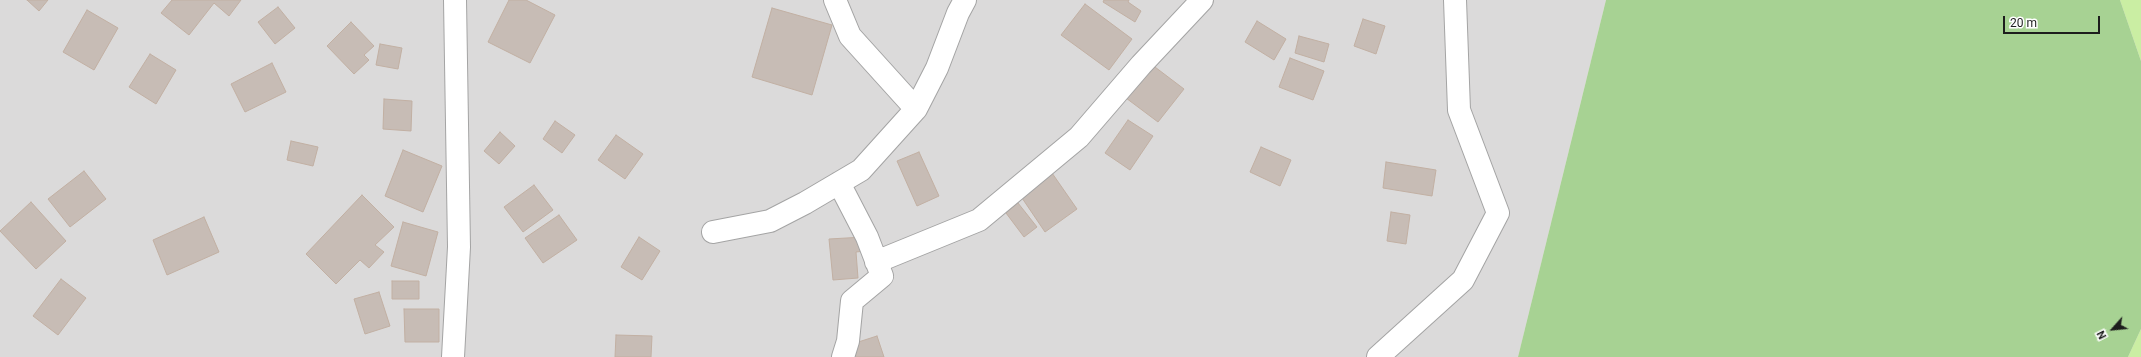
<!DOCTYPE html>
<html>
<head>
<meta charset="utf-8">
<style>
	body { margin:0 }
	#map { position:relative; width:2141px; height:357px; overflow:hidden; background:#efeae2; font-family:Roboto,sans-serif }
	canvas { display:block }
	.north { position:absolute; left:2093px; top:309px; width:40px; height:40px; -webkit-text-stroke:3px #fff; paint-order:stroke; rotate:243deg; font-size:11px; font-weight:700; line-height:16px; text-align:center; color:#1d1d1d }
	.north::after { content:''; display:block; margin:auto; width:14px; height:18px; background:#1d1d1d; clip-path:polygon(50% 0,100% 100%,50% 72%,0 100%) }
	.scale { position:absolute; left:2003px; top:16px; width:97px; height:18px; box-sizing:border-box; border:2px solid #1d1d1d; border-top:0; padding-left:5px; font-size:12px; line-height:14px; white-space:nowrap; color:#1d1d1d; -webkit-text-stroke:3px #fff; paint-order:stroke }
</style>
</head>
<body>
<div id="map">
<canvas width="2141" height="357"></canvas>
<div class="north">N</div>
<div class="scale">20 m</div>
</div>
<script>
const c = document.querySelector('canvas').getContext('2d');
c.lineJoin = 'round';
function paint(path, color) { c.fillStyle = color; c.fill(path, 'evenodd'); }
const poly = rows => new Path2D(rows.map(r => 'M' + r).join(''));
function strokePath(path, color, width, dash) { c.strokeStyle = color; c.lineWidth = width; c.lineCap = dash ? 'butt' : 'round'; c.setLineDash(dash || []); c.stroke(path); }
paint(poly([
	[0,0,1606,0,1518,357,0,357]
]), '#dbdada');
paint(poly([
	[2120,0,2141,0,2141,61],
	[2141,329,2141,357,2128,357]
]), '#caeea3');
paint(poly([
	[1606,0,2120,0,2141,61,2141,329,2128,357,1518,357]
]), '#a7d293');
const building = poly([
	[27,0,48,0,39,11,27,0],
	[172,0,241,0,229,16,214,3,189,35,161,13,172,0],
	[509,0,526,0,555,15,530,63,488,42,509,0],
	[1104,0,1129,0,1128,2,1141,11,1135,22,1103,2,1104,0],
	[1085,4,1132,39,1109,70,1061,35,1085,4],
	[278,7,295,28,275,44,258,22,278,7],
	[772,8,832,25,812,95,752,77,772,8],
	[87,10,118,28,94,70,63,52,87,10],
	[1363,19,1385,26,1376,54,1354,46,1363,19],
	[1257,21,1286,39,1274,60,1245,42,1257,21],
	[351,22,374,46,364,55,369,60,354,74,327,46,351,22],
	[1299,36,1329,44,1324,62,1295,53,1299,36],
	[380,44,402,48,398,69,376,65,380,44],
	[150,54,176,70,156,104,129,87,150,54],
	[1290,58,1324,71,1313,100,1279,87,1290,58],
	[272,63,286,92,245,112,231,84,272,63],
	[1151,64,1184,89,1158,122,1126,98,1151,64],
	[384,99,412,101,411,131,383,129,384,99],
	[1128,120,1153,136,1130,170,1105,153,1128,120],
	[555,121,575,135,562,153,543,139,555,121],
	[500,132,515,146,499,164,484,151,500,132],
	[616,135,643,154,625,179,598,160,616,135],
	[291,141,318,147,313,166,287,160,291,141],
	[1261,147,1291,160,1280,186,1250,172,1261,147],
	[403,150,442,166,423,212,385,196,403,150],
	[919,152,939,196,917,206,897,161,919,152],
	[1386,162,1436,170,1432,196,1383,188,1386,162],
	[84,171,106,199,70,227,48,199,84,171],
	[1052,173,1077,209,1045,232,1020,195,1052,173],
	[534,185,553,210,523,232,504,207,534,185],
	[362,195,394,227,375,245,384,252,369,268,360,260,336,284,306,254,362,195],
	[31,202,66,241,36,269,0,231,31,202],
	[1018,203,1037,227,1024,237,1006,213,1018,203],
	[1391,212,1410,215,1406,244,1387,241,1391,212],
	[559,215,577,240,543,263,525,238,559,215],
	[204,217,219,252,167,275,153,240,204,217],
	[403,222,438,232,426,276,391,266,403,222],
	[639,237,660,251,642,280,621,267,639,237],
	[864,237,865,251,856,252,858,278,833,280,829,239,864,237],
	[61,279,86,298,58,335,33,316,61,279],
	[392,281,419,281,419,299,392,299,392,281],
	[379,292,390,326,365,334,354,299,379,292],
	[404,309,439,309,439,342,405,342,404,309],
	[616,335,652,336,651,357,615,357,616,335],
	[877,336,884,357,853,357,849,345,877,336]
]);
paint(building, '#c7bcb5');
strokePath(building, '#c2b0a3', 1);
const street = poly([
	[835,0,850,36,916,109],
	[839,183,867,237,882,276,852,301,848,341,843,357],
	[713,232,770,221,805,203,861,170,916,109,937,68,958,13,965,0],
	[876,262,979,220,1079,137,1141,65,1202,0],
	[453,357,459,247,455,0],
	[1378,357,1463,280,1498,213,1459,110,1455,0]
]);
strokePath(street, '#a4a4a4', 24);
strokePath(street, '#fff', 22);
</script>
</body>
</html>
